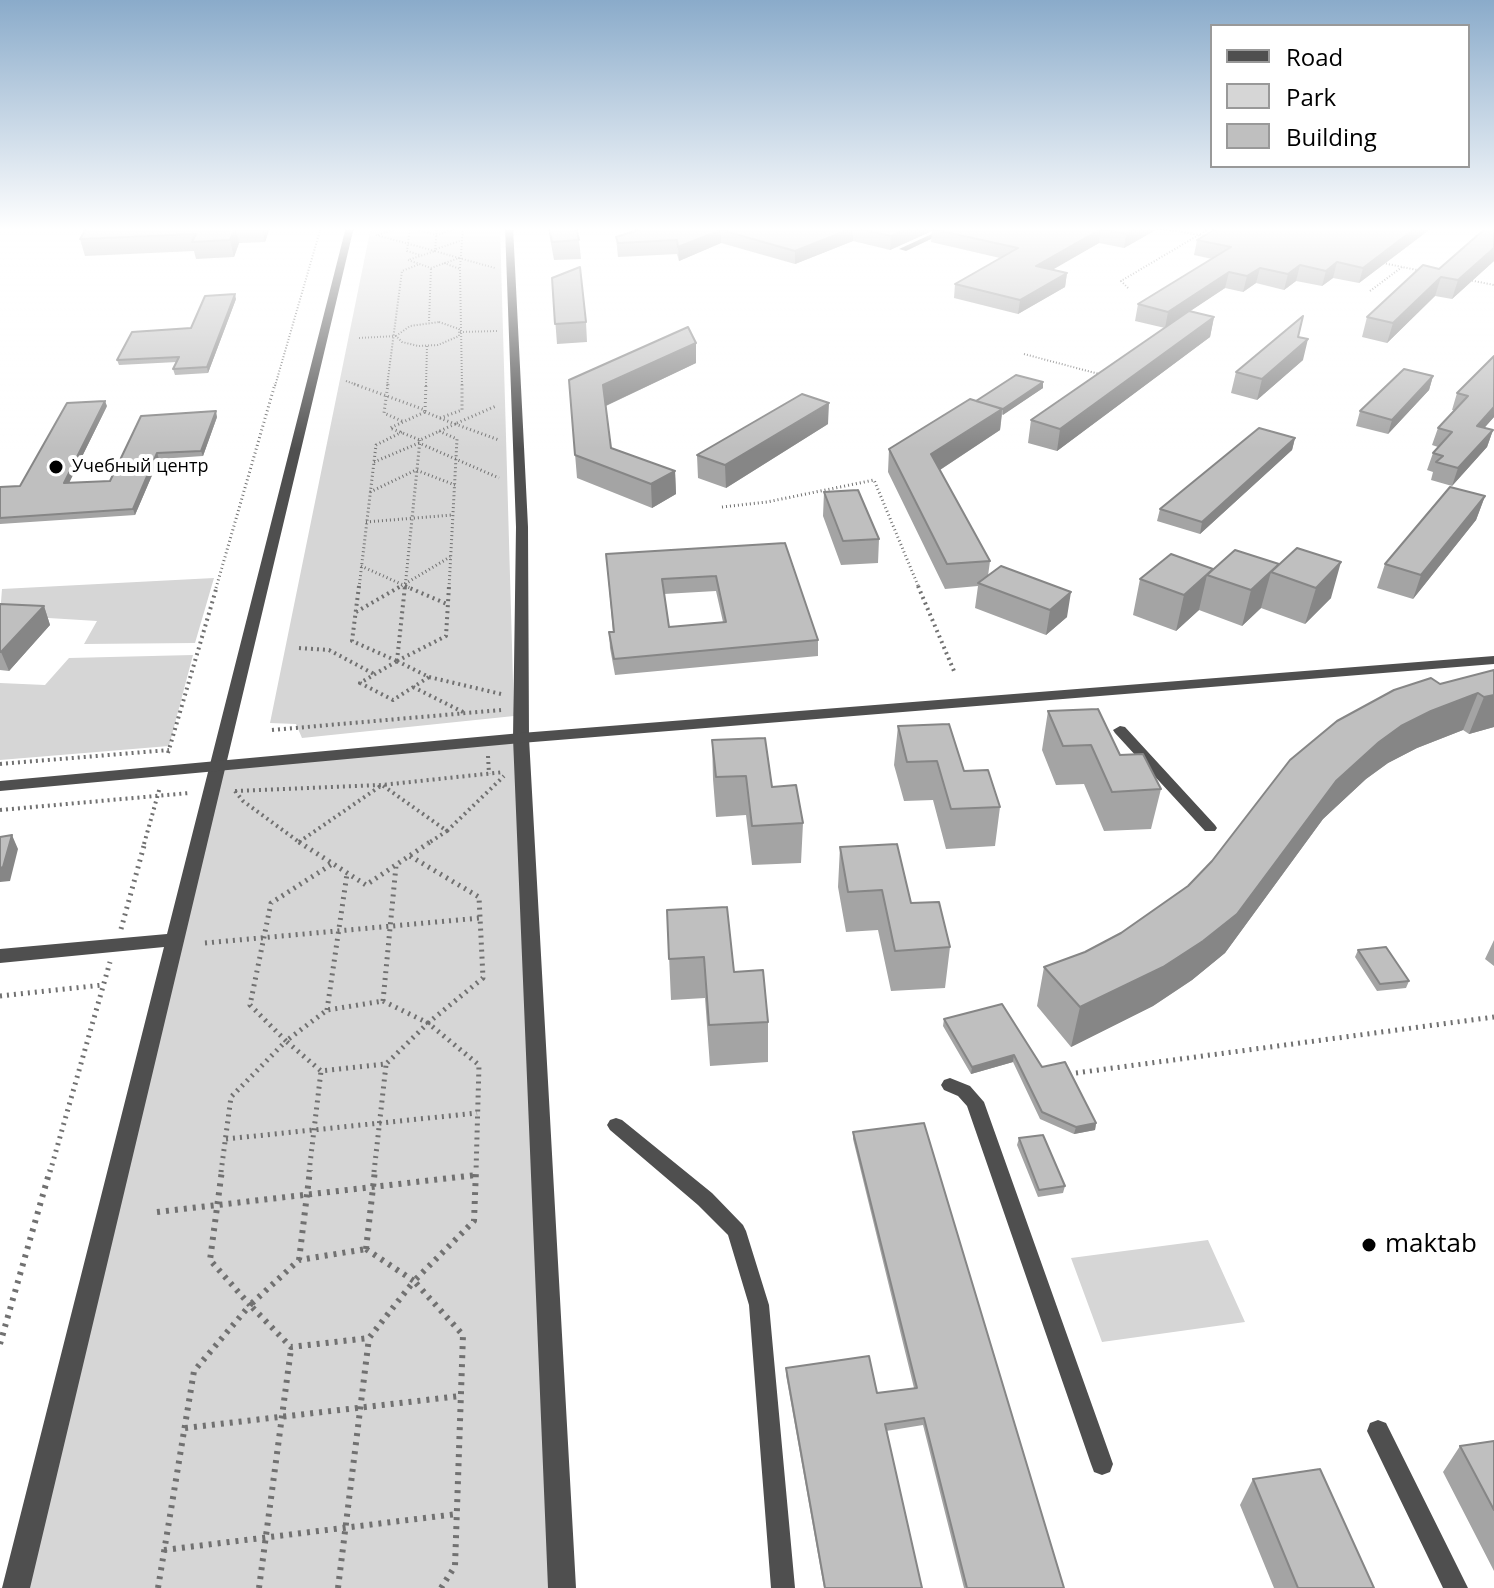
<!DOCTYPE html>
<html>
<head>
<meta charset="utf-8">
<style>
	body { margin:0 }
	#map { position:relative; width:1494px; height:1588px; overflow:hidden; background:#fff; font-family:"Open Sans",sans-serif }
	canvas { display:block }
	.legend { position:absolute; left:1210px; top:24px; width:260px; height:144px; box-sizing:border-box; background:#fff; border:2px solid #999; margin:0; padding:10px 14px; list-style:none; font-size:24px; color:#000 }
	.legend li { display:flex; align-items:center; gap:16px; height:40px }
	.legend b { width:40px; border:2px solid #999 }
</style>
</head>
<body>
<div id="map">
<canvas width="1494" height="1588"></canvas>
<ul class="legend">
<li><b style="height:10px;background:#4f4f4f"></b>Road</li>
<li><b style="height:22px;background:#d6d6d6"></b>Park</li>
<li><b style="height:22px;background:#bfbfbf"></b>Building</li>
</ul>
</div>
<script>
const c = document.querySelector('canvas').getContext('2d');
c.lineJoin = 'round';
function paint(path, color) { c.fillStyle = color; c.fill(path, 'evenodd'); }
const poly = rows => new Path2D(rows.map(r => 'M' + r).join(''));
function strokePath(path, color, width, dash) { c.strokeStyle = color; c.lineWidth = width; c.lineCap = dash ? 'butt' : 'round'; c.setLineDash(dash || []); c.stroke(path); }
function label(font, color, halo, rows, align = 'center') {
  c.font = font + ' "Open Sans",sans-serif'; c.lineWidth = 8; c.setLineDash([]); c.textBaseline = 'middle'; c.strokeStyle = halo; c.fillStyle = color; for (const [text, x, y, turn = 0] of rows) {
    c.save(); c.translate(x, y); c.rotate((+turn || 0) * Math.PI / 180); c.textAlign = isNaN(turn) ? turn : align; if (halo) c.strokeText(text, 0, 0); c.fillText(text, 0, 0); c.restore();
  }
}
paint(poly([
	[371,227,500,227,514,716,302,738,296,724,270,723],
	[214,578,195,643,84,644,97,621,0,615,2,589],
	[193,655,169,746,0,760,0,683,45,685,69,658],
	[521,738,562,1588,16,1588,220,767],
	[1208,1240,1245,1322,1102,1342,1071,1258]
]), '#d6d6d6');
strokePath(poly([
	[410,227,407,251,420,255],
	[1149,227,1206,236],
	[410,228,437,235,460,227],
	[376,235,435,251,437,227],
	[378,235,402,227],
	[436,249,460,241],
	[435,251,459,258,431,268,408,260,435,251],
	[459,258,495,268],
	[444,263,460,269,462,386],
	[1383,263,1422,271],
	[460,268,463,227],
	[1469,280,1494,285],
	[1128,288,1121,281,1212,227],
	[1370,291,1402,267],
	[429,321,431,268],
	[439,322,459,329,459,336,438,345,418,346,402,342,396,336,410,326,439,322],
	[460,332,497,331],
	[359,338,396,336],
	[1024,354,1099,374],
	[346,381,360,386],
	[275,386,321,227],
	[387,386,402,271,420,264],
	[426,386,427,346]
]), '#717171', 2, [1, 2]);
strokePath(poly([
	[354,384,425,410],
	[388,384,384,413,404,422],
	[425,411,426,384],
	[425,412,455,424,420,440,390,428,425,412],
	[440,418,462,410,462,384],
	[457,423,496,406],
	[455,424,499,440],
	[439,431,457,439,449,588],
	[374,462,419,443,499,478],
	[370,492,416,470,455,485],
	[722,507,767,502,874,480,919,588],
	[366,522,452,515],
	[361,566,410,588],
	[216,588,275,384],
	[359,588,376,445,402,432],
	[398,588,450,557],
	[405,588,420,440]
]), '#717171', 3, [1, 3]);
strokePath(poly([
	[359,586,352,641,397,661],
	[405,586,447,604],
	[918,586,954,671],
	[356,612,401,586],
	[299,648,329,650,374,674],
	[397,661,429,677,393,700,360,683,397,661],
	[397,661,446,636,449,586],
	[397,661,405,586],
	[429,677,501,694],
	[413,687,465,713],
	[272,730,501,710],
	[168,753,217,586],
	[488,756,489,774],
	[0,764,169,750],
	[235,791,243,801,299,842],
	[235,791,382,785,504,772],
	[0,810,189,793],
	[447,831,504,776],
	[299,842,303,844],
	[299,842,382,785,447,831,427,844],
	[144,844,160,787]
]), '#717171', 4, [2, 4]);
strokePath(poly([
	[299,842,366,885,430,842],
	[410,856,479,897,483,978,428,1023,479,1065,476,1172],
	[121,929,145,842],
	[205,943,480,918],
	[0,996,103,985],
	[383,1001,396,866],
	[383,1001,428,1023,386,1064,321,1071,286,1041,327,1010,383,1001],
	[327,1010,347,874],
	[286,1041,250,1005,271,903,332,864],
	[1076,1073,1494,1017],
	[226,1139,477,1113],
	[50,1172,110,962],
	[221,1172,231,1097,286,1041],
	[309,1172,321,1071],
	[374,1172,386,1065]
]), '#717171', 5, [2, 5]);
strokePath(poly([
	[157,1212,476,1175],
	[366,1249,414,1281,369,1338,291,1347,250,1305,299,1260,366,1249],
	[366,1249,375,1170],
	[299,1260,310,1170],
	[0,1344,50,1170],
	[185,1428,460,1396],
	[164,1550,457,1514],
	[158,1588,194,1371,250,1305,210,1260,222,1170],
	[259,1588,291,1349],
	[338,1588,369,1338],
	[441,1588,455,1566,463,1335,414,1281,474,1221,476,1170]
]), '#717171', 6, [3, 6]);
paint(poly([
	[947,227,956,227,906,251,899,249,947,227],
	[1120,726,1125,727,1215,825,1217,828,1215,831,1205,831,1115,733,1113,730,1120,726],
	[950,1078,970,1086,984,1102,1113,1464,1110,1472,1102,1475,1094,1472,1091,1464,967,1106,958,1096,944,1090,941,1085,944,1080,950,1078],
	[616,1118,622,1120,712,1193,743,1225,746,1231,769,1305,795,1588,771,1588,749,1305,728,1235,698,1205,610,1130,607,1125,610,1120,616,1118],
	[1378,1420,1386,1423,1468,1588,1443,1588,1367,1431,1370,1423,1378,1420]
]), '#4f4f4f');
paint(poly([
	[346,227,354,227,30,1588,2,1588,164,947,0,963,0,949,167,934,346,227],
	[505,227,513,227,528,527,529,738,576,1588,548,1588,513,738,516,527,505,227]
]), '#4f4f4f');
paint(poly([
	[1494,656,1494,664,521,743,0,791,0,781,521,733,1494,656]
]), '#4f4f4f');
paint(poly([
	[87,227,270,227,265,242,239,243,234,257,196,259,194,251,85,256,80,239],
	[548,227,576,227,579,240,581,259,554,260],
	[648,227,1161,227,1124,248,1099,243,1052,269,1067,273,1065,287,1018,314,954,298,955,284,1000,258,931,242,932,231,890,250,853,241,795,264,721,243,679,261,677,254,618,257,616,237],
	[1433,227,1359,283,1333,278,1322,286,1296,281,1284,290,1256,283,1243,292,1225,288,1190,311,1214,317,1210,337,1057,451,1028,443,1031,420,1165,328,1135,321,1138,304,1212,259,1194,255,1197,240],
	[1494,227,1494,261,1452,299,1435,296,1387,343,1362,337,1367,317,1439,269],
	[552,278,586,322,587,342,557,344],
	[236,299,208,373,175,375,173,369,177,362,119,365,117,360,191,328],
	[1298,337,1303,360,1257,400,1231,393,1236,372],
	[696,343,696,363,606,406,611,448,675,471,676,494,652,508,577,478,569,380],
	[1494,356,1494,417,1484,428,1493,430,1487,447,1452,486,1431,480,1433,472,1427,470,1433,453,1438,447,1432,445,1438,428,1454,410,1452,410,1457,393],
	[1433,376,1429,390,1388,434,1356,426,1360,411],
	[1043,382,1043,388,1002,415,1000,430,940,470,990,561,988,576,1067,617,1046,635,975,608,978,586,945,589,888,472,889,449,976,401],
	[107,406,69,483,110,481,217,417,203,456,159,459,135,515,0,524,0,487,20,486],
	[828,424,726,488,698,478,697,455],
	[1295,438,1292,450,1200,534,1157,521,1160,509],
	[824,492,879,539,878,563,841,565,823,516],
	[1485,496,1476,520,1413,599,1377,588,1385,564],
	[785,543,818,640,818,656,615,675,610,648,609,632,613,632,606,554],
	[716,591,723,622,669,627,664,594],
	[1297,548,1331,598,1305,624,1261,608,1242,626,1199,610,1176,631,1133,615,1140,579,1279,564],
	[0,604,44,606,50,625,9,671,0,670],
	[1494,670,1494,727,1469,734,1463,730,1417,748,1388,763,1366,779,1323,819,1225,953,1192,980,1153,1006,1071,1047,1037,1006,1044,967,1085,952,1121,933,1188,886,1440,684],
	[1048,711,1120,755,1161,789,1151,829,1104,831,1084,784,1056,785,1042,750],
	[898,726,964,771,1000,807,995,846,946,849,933,800,904,801,894,765],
	[712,740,772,787,803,823,801,863,752,865,746,815,716,817,713,779],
	[840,847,911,903,950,947,945,988,891,991,878,930,846,932,838,887],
	[667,910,734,972,768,1022,768,1062,710,1066,705,998,671,1000],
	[1494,940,1494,966,1485,959],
	[1358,950,1409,981,1406,988,1377,991,1355,957],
	[944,1019,1042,1067,1096,1123,1095,1130,1074,1134,1040,1119,1013,1062,971,1074,943,1026],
	[853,1132,1064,1588,964,1588,923,1425,886,1431,922,1588,824,1588,786,1375,786,1368,877,1393,914,1388,853,1139],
	[1019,1138,1065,1186,1063,1193,1038,1197,1017,1145],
	[1494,1441,1494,1571,1443,1472,1460,1446],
	[1253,1479,1374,1588,1274,1588,1240,1505]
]), '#a4a4a4');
paint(poly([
	[236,227,239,243,234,257,230,240],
	[262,227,270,227,265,242],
	[911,227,940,227,932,229,932,231,890,250,891,236],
	[1139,227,1161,227,1124,248,1126,234],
	[1417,227,1433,227,1359,283,1363,268],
	[853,228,853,241,795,264,795,251],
	[1101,229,1099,243,1035,280,1036,266],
	[721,230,721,243,679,261,678,247],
	[1494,248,1494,261,1452,299,1458,280],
	[1337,262,1333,278,1322,286,1326,271],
	[1300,265,1296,281,1284,290,1288,274],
	[1260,268,1256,283,1243,292,1247,276],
	[1229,272,1225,288,1165,328,1168,312],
	[1067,273,1065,287,1018,314,1020,300],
	[1441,277,1435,296,1387,343,1393,323],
	[235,294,236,299,208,373,207,367],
	[1214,317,1210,337,1057,451,1060,429],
	[1308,339,1303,360,1257,400,1262,379],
	[696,343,696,363,605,406,603,385],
	[1433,376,1429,390,1388,434,1392,420],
	[1043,382,1043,388,1003,415,1003,409],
	[105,401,107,406,66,489,64,483],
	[829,403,828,424,726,488,725,465],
	[1494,407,1494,417,1471,443,1477,426],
	[1002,409,1000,430,929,477,931,454],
	[216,411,217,417,203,456,201,451],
	[1493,430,1487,447,1452,486,1458,468],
	[1295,438,1292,450,1200,534,1202,522],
	[157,453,159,459,135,515,133,509],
	[675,471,676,494,652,508,651,484],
	[1485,496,1476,520,1413,599,1421,575],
	[1341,562,1331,598,1305,624,1316,588],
	[1271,572,1261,608,1242,626,1251,590],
	[1207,575,1199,610,1176,631,1184,595],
	[1071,592,1067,617,1046,635,1050,610],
	[44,606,50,625,9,671,1,652],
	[1478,693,1463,730,1417,748,1388,763,1366,779,1323,819,1225,953,1192,980,1153,1006,1071,1047,1080,1007,1379,742,1401,726,1431,711],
	[1494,695,1494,727,1469,734,1484,697],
	[12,835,18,849,10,881,0,882,0,868],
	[1014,1055,1013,1062,971,1074,972,1067],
	[1096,1123,1095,1130,1074,1134,1076,1127]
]), '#868686');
const building = poly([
	[87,227,235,227,230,240,192,242,196,234,80,239,87,227],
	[549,227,576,227,579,240,552,242,549,227],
	[648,227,911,227,891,236,853,228,795,251,721,230,678,247,677,240,618,243,616,237,648,227],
	[936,227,1139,227,1126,234,1101,229,1036,266,1067,273,1020,300,955,284,1018,248,932,229,936,227],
	[1219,227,1417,227,1363,268,1337,262,1326,271,1300,265,1288,274,1260,268,1247,276,1229,272,1168,312,1138,304,1231,247,1197,240,1219,227],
	[1487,227,1494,227,1494,248,1458,280,1441,277,1393,323,1367,317,1423,265,1439,269,1487,227],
	[580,267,586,322,555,324,552,278,580,267],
	[235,294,207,367,173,369,179,357,117,360,132,332,191,328,205,296,235,294],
	[1189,311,1214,317,1060,429,1031,420,1189,311],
	[1303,316,1298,337,1308,339,1262,379,1236,372,1303,316],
	[688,327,696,343,603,385,611,448,675,471,651,484,575,455,569,380,688,327],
	[1494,356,1494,407,1477,426,1493,430,1458,468,1436,462,1443,456,1433,453,1452,432,1438,428,1468,396,1457,393,1494,356],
	[1404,369,1433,376,1392,420,1360,411,1404,369],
	[1016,375,1043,382,1003,409,976,401,1016,375],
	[802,394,829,403,725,465,697,455,802,394],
	[970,399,1002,409,931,454,990,561,947,564,889,449,970,399],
	[105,401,64,483,110,481,141,416,216,411,201,451,157,453,133,509,0,518,0,487,20,486,67,403,105,401],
	[1259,428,1295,438,1202,522,1160,509,1259,428],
	[1450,487,1485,496,1421,575,1385,564,1450,487],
	[858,490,879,539,843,541,824,492,858,490],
	[785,543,818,640,614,659,609,632,614,632,606,554,785,543],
	[716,576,726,622,669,627,662,579,716,576],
	[1297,548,1341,562,1316,588,1271,572,1297,548],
	[1235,550,1279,564,1251,590,1207,575,1235,550],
	[1171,554,1213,569,1184,595,1140,579,1171,554],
	[1001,566,1071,592,1050,610,978,583,1001,566],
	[0,604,44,606,1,652,0,652,0,604],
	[1494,670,1494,695,1484,697,1478,693,1431,711,1401,726,1379,742,1336,781,1237,914,1203,941,1163,967,1080,1007,1044,967,1085,952,1121,933,1188,886,1212,861,1290,760,1337,721,1394,690,1431,678,1440,684,1494,670],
	[1098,709,1120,755,1143,754,1161,789,1112,792,1091,745,1063,746,1048,711,1098,709],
	[949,724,964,771,988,770,1000,807,951,809,937,761,907,762,898,726,949,724],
	[765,738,772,787,796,785,803,823,752,826,746,776,716,777,712,740,765,738],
	[12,835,3,867,0,868,0,837,12,835],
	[897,844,911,903,939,902,950,947,895,951,882,890,848,892,840,847,897,844],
	[727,907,734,972,763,970,768,1022,709,1025,704,957,669,959,667,910,727,907],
	[1386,947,1409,981,1380,984,1358,950,1386,947],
	[1002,1004,1042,1067,1065,1062,1096,1123,1076,1127,1042,1112,1014,1055,972,1067,944,1019,1002,1004],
	[924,1123,1064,1588,967,1588,924,1418,885,1424,922,1588,825,1588,786,1368,869,1356,877,1393,917,1388,853,1132,924,1123],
	[1043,1135,1065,1186,1039,1190,1019,1138,1043,1135],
	[1494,1441,1494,1510,1460,1446,1494,1441],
	[1320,1469,1374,1588,1298,1588,1253,1479,1320,1469]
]);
paint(building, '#bfbfbf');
strokePath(building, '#868686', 2);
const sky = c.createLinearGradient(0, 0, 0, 449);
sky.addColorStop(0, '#8aabca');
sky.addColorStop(0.51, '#fff');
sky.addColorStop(1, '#ffffff00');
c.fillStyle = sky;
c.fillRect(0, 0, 1494, 449);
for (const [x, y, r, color] of [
	[56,467,8,"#000"],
	[1369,1245,8,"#000"]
]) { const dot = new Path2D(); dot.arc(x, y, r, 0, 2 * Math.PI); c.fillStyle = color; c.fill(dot); strokePath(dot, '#fff', 3); }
label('18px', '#000', '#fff', [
	["Учебный центр",72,467]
], 'left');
label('26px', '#000', '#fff', [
	["maktab",1385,1245]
], 'left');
</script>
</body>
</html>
